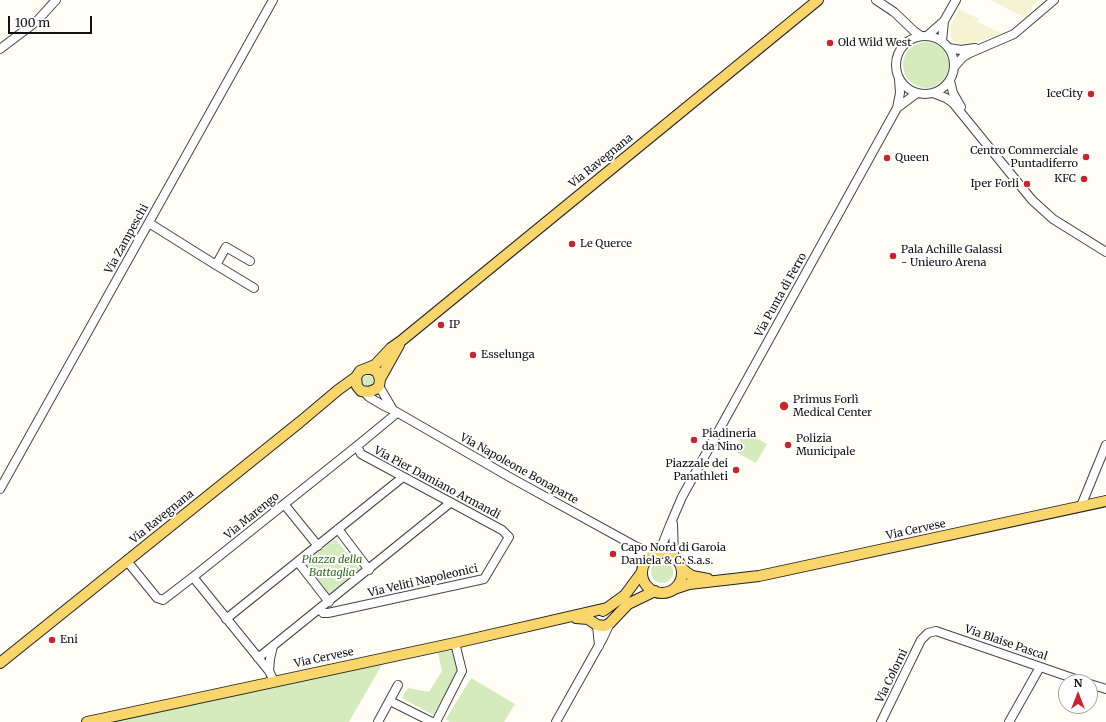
<!DOCTYPE html>
<html>
<head>
<meta charset="utf-8">
<style>
	body { margin:0 }
	#map { position:relative; width:1106px; height:722px; overflow:hidden; background:#fffdf5; font-family:Merriweather,serif }
	canvas { display:block }
	.north { position:absolute; left:1058px; top:674px; width:40px; height:40px; box-sizing:border-box; background:#fff; border:1px solid #a0a0a0; border-radius:50%; rotate:0deg; font-size:11px; font-weight:700; line-height:16px; text-align:center; color:#111 }
	.north::after { content:''; display:block; margin:auto; width:14px; height:18px; background:#c4262e; clip-path:polygon(50% 0,100% 100%,50% 72%,0 100%) }
	.scale { position:absolute; left:8px; top:16px; width:84px; height:18px; box-sizing:border-box; border:2px solid #111; border-top:0; padding-left:5px; font-size:12px; line-height:14px; white-space:nowrap; color:#111; -webkit-text-stroke:3px #fff; paint-order:stroke }
</style>
</head>
<body>
<div id="map">
<canvas width="1106" height="722"></canvas>
<div class="north">N</div>
<div class="scale">100 m</div>
</div>
<script>
const c = document.querySelector('canvas').getContext('2d');
c.lineJoin = 'round';
function paint(path, color) { c.fillStyle = color; c.fill(path, 'evenodd'); }
const poly = rows => new Path2D(rows.map(r => 'M' + r).join(''));
function strokePath(path, color, width, dash) { c.strokeStyle = color; c.lineWidth = width; c.lineCap = dash ? 'butt' : 'round'; c.setLineDash(dash || []); c.stroke(path); }
function label(font, color, halo, rows, align = 'center') {
  c.font = font + ' Merriweather,serif'; c.lineWidth = 4; c.setLineDash([]); c.textBaseline = 'middle'; c.strokeStyle = halo; c.fillStyle = color; for (const [text, x, y, turn = 0] of rows) {
    c.save(); c.translate(x, y); c.rotate((+turn || 0) * Math.PI / 180); c.textAlign = isNaN(turn) ? turn : align; if (halo) c.strokeText(text, 0, 0); c.fillText(text, 0, 0); c.restore();
  }
}
paint(poly([
	[990,0,1039,0,1031,7,1032,8,1025,18],
	[959,9,979,19,977,22,1002,33,965,46,954,42,951,38,950,26]
]), '#f6f3d4');
paint(poly([
	'903 65a23 23 0 1 1 46 0a23 23 0 1 1-46 0Z',
	'362.5 381a5.5 5.5 0 1 1 11 0a5.5 5.5 0 1 1-11 0Z',
	[744,432,767,444,756,463,734,451],
	[335,539,360,569,326,596,304,564],
	'651 572a11 11 0 1 1 22 0a11 11 0 1 1-22 0Z',
	[453,650,458,671,433,715,402,698,408,688,429,692,442,671,438,653],
	[384,661,349,722,105,722],
	[471,678,515,704,504,722,450,722,446,719]
]), '#d5ebbd');
const minor = poly([
	[876,0,894,12,914,31,921,36],
	'896 65a29 29 0 1 1 58 0a29 29 0 1 1-58 0Z',
	[927,36,944,21],
	[942,41,944,21,956,0],
	[949,48,961,50,975,48],
	[0,49,37,21,56,0],
	[955,66,963,57,970,53,1014,34,1054,0],
	[950,81,953,93,961,107],
	[933,93,946,98,953,103,1032,200,1053,219,1106,252],
	[897,108,900,93,899,79],
	[149,223,216,265],
	[250,261,226,247,216,265,254,288],
	[379,386,393,410],
	[364,392,369,397,384,406,393,410,513,479,635,546,654,554],
	[0,489,273,0],
	[284,504,318,546],
	[1081,506,1106,445],
	[673,524,674,557],
	[338,529,369,570],
	[637,548,643,555,644,563],
	[659,553,670,525,682,497,897,108,917,93],
	[127,561,157,598,163,600,193,577,357,446,397,413],
	[298,562,329,602],
	[193,577,269,671,274,681],
	[320,609,323,613,328,613,484,579,509,537,502,530,361,454,357,446],
	[226,619,403,477],
	[597,625,599,646],
	[258,658,450,503],
	[269,671,270,659,273,646],
	[1090,684,1106,689],
	[390,701,432,722],
	[378,722,398,685],
	[436,722,462,671,455,643],
	[556,722,603,638,610,623],
	[881,722,921,640,928,633,936,631,1084,682],
	[1009,722,1040,667]
]);
const major = poly([
	[367,369,372,369,377,372,380,379,379,386,376,389,369,392,361,391,357,386,356,377,360,371,375,365,391,348,401,341,818,0],
	[380,379,399,345],
	'642 573a20 20 0 1 1 40 0a20 20 0 1 1-40 0Z',
	[681,567,686,572,692,576,708,579],
	[674,589,689,584,759,576,1106,501],
	[603,611,625,595,642,572],
	[576,618,588,619,597,625,605,626,610,623,628,604,655,591],
	[0,663,300,422,338,390,356,377],
	[87,722,455,643,607,608]
]);
strokePath(minor, '#444', 10);
strokePath(major, '#222', 12);
strokePath(minor, '#fff', 8);
strokePath(major, '#f9d66b', 10);
for (const [x, y, r, color] of [
	[830,43,4,"#c4262e"],
	[1091,94,4,"#c4262e"],
	[1086,157,4,"#c4262e"],
	[887,158,4,"#c4262e"],
	[1084,179,4,"#c4262e"],
	[1027,184,4,"#c4262e"],
	[572,244,4,"#c4262e"],
	[893,256,4,"#c4262e"],
	[441,325,4,"#c4262e"],
	[473,355,4,"#c4262e"],
	[784,406,5,"#c4262e"],
	[694,440,4,"#c4262e"],
	[788,445,4,"#c4262e"],
	[736,470,4,"#c4262e"],
	[613,554,4,"#c4262e"],
	[52,640,4,"#c4262e"]
]) { const dot = new Path2D(); dot.arc(x, y, r, 0, 2 * Math.PI); c.fillStyle = color; c.fill(dot); strokePath(dot, '#fff', 1.5); }
label('11px', '#111', '#fff', [
	["Old Wild West",838,43],
	["IceCity",1083,94,"right"],
	["Centro Commerciale",1078,151,"right"],
	["Puntadiferro",1078,164,"right"],
	["Queen",895,158],
	["KFC",1076,179,"right"],
	["Iper Forli",1019,184,"right"],
	["Le Querce",580,244],
	["Pala Achille Galassi",901,250],
	["- Unieuro Arena",901,263],
	["IP",449,325],
	["Esselunga",481,355],
	["Primus Forlì",793,400],
	["Medical Center",793,413],
	["Piadineria",702,434],
	["da Nino",702,447],
	["Polizia",796,439],
	["Municipale",796,452],
	["Piazzale dei",728,464,"right"],
	["Panathleti",728,477,"right"],
	["Capo Nord di Garoia",621,548],
	["Daniela & C. S.a.s.",621,561],
	["Eni",60,640]
], 'left');
label('11px', '#111', '#fff', [
	["Via Ravegnana",601,161,-39],
	["Via Zampeschi",127,239,-61],
	["Via Punta di Ferro",781,295,-61],
	["Via Napoleone Bonaparte",519,469,29],
	["Via Pier Damiano Armandi",437,483,28],
	["Via Marengo",252,516,-39],
	["Via Ravegnana",162,517,-39],
	["Via Cervese",916,530,-12],
	["Via Veliti Napoleonici",423,581,-13],
	["Via Blaise Pascal",1006,643,19],
	["Via Cervese",324,658,-12],
	["Via Colorni",892,676,-64]
]);
label('italic 11px', '#2f6b1f', '#fff', [
	["Piazza della",332,560],
	["Battaglia",332,573]
]);
</script>
</body>
</html>
